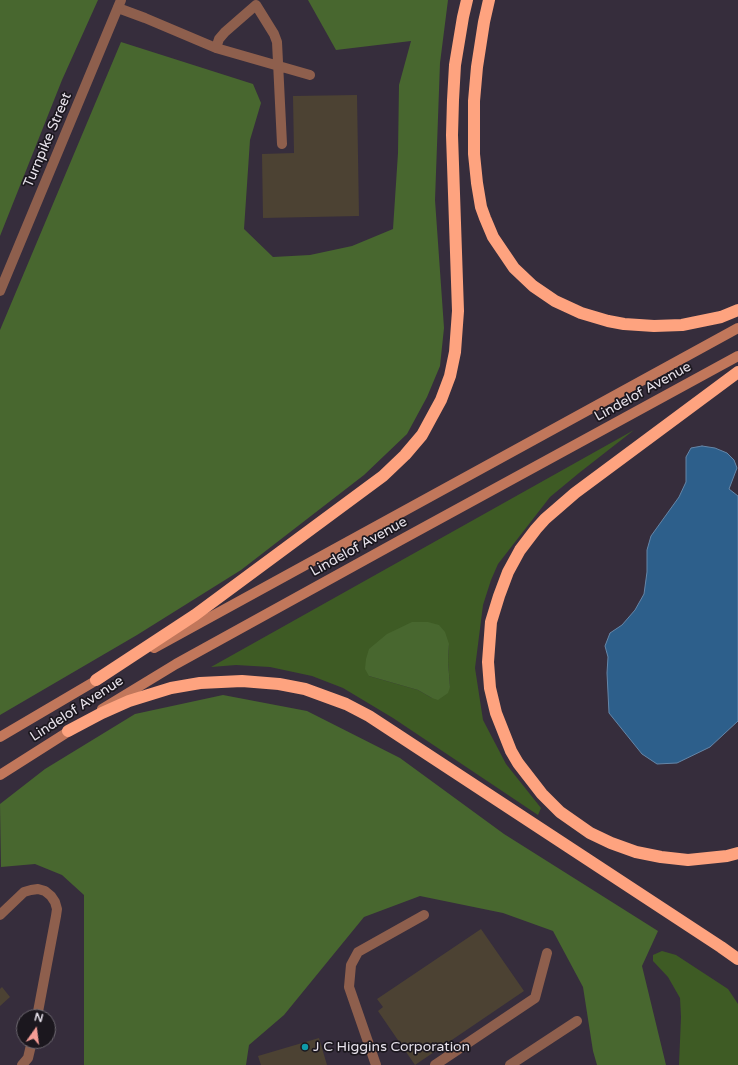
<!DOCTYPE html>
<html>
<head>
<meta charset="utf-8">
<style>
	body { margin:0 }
	#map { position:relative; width:738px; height:1065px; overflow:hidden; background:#362d3c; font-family:"Varela Round",sans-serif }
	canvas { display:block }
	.north { position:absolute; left:16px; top:1009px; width:40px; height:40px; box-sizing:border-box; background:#1b171e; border:1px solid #6d6870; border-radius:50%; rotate:14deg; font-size:11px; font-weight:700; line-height:16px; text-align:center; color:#e7e2eb }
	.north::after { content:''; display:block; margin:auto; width:14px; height:18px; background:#f59c95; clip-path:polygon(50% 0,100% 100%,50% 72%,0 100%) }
</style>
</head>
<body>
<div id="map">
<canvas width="738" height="1065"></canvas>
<div class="north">N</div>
</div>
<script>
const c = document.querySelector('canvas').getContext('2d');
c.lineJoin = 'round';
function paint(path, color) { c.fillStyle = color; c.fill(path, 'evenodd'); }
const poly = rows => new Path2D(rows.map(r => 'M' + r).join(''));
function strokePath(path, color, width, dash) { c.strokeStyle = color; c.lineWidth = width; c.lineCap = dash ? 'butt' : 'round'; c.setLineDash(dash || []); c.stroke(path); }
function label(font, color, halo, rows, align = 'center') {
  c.font = font + ' "Varela Round",sans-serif'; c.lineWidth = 3.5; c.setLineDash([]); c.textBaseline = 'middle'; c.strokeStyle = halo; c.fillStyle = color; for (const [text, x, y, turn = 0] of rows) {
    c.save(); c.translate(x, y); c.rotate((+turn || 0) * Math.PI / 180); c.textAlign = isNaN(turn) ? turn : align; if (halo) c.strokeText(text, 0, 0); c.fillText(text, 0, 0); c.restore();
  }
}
paint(poly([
	[634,430,579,473,550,497,498,564,491,580,483,605,475,668,483,720,506,764,541,808,538,815,393,718,343,688,312,676,270,667,236,665,211,667],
	[449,644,448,661,450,687,432,698,418,690,369,676],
	[662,951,676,955,728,989,738,1004,738,1065,679,1065,681,1017,680,998,668,977,653,961,653,955]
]), '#3e5b24');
paint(poly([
	[0,0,98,0,62,80,0,236],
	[308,0,448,0,440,63,435,200,444,328,440,366,427,397,407,434,364,475,241,570,137,635,0,715,0,330,121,42,253,84,261,103,250,140,244,229,273,257,310,255,352,246,393,229,398,153,399,85,411,41,336,50],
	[412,622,428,622,439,625,445,632,449,644,448,661,450,687,448,693,438,700,432,698,418,690,369,676,365,669,366,659,369,649,387,634],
	[223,695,307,711,400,758,504,834,658,931,642,966,666,1065,597,1065,593,1051,583,987,553,931,503,913,420,896,364,917,284,1015,249,1045,246,1065,84,1065,84,895,62,875,35,864,1,867,0,804,45,769,135,714]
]), '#48672f');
const water = poly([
	[702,446,715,448,727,453,734,460,737,468,729,489,738,496,738,721,710,747,677,763,657,764,642,754,609,713,607,673,608,657,605,646,610,633,622,625,635,610,644,594,647,572,647,550,651,536,679,497,686,482,686,457,691,448,702,446]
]);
paint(water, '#2d5f8b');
strokePath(water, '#6586a8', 1);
paint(poly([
	[357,95,359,216,263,218,262,154,294,153,293,96],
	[481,929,524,991,415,1065,378,1011,383,1007,377,999],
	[2,987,10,997,0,1006,0,989],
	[319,1038,327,1065,261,1065,258,1056]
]), '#4c4233');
strokePath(poly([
	[118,8,145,18,216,48,310,75],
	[216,48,219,39,225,32,256,5,274,34,277,42,282,144],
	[0,915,24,892,31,890,38,889,45,891,51,896,55,902,57,909,56,916,37,1017],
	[22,1065,28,1058,32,1041],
	[376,1065,349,987,351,965,358,952,424,915],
	[435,1065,535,998,547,953],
	[510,1065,577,1021]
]), '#8e5f4d', 10);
strokePath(poly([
	[0,291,121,0]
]), '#8e5f4d', 10);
strokePath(poly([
	[154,648,738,328],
	[102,709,176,664,399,541,738,356],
	[0,737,102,677],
	[0,775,74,728]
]), '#c1775b', 10);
strokePath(poly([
	[489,0,484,22,477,67,474,101,474,154,477,183,481,207,485,218,493,237,514,268,533,286,555,301,581,313,608,321,624,324,654,326,682,325,721,317,738,310],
	[738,372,575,493,545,519,536,529,520,550,508,572,499,596,491,622,488,662,490,688,496,713,511,751,518,763,542,794,560,812,590,833,611,843,636,852,661,857,688,860,727,856,738,853],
	[96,680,195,615,383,476,405,455,422,435,441,400,450,376,455,352,458,311,452,135,453,100,455,65,463,17,467,0],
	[68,731,102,713,129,701,171,688,200,683,242,681,279,684,305,689,346,704,369,716,721,947,738,959]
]), '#fea37f', 12);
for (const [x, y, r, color] of [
	[305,1047,4,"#0f9aa8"]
]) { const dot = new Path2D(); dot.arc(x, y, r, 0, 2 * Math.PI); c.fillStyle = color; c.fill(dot); strokePath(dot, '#1b171e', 1.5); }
label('14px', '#e7e2eb', '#1b171e', [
	["Turnpike Street",48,140,-67],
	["Lindelof Avenue",643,392,-29],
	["Lindelof Avenue",359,547,-29],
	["Lindelof Avenue",77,709,-33]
]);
label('14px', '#e7e2eb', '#1b171e', [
	["J C Higgins Corporation",313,1047]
], 'left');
</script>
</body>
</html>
